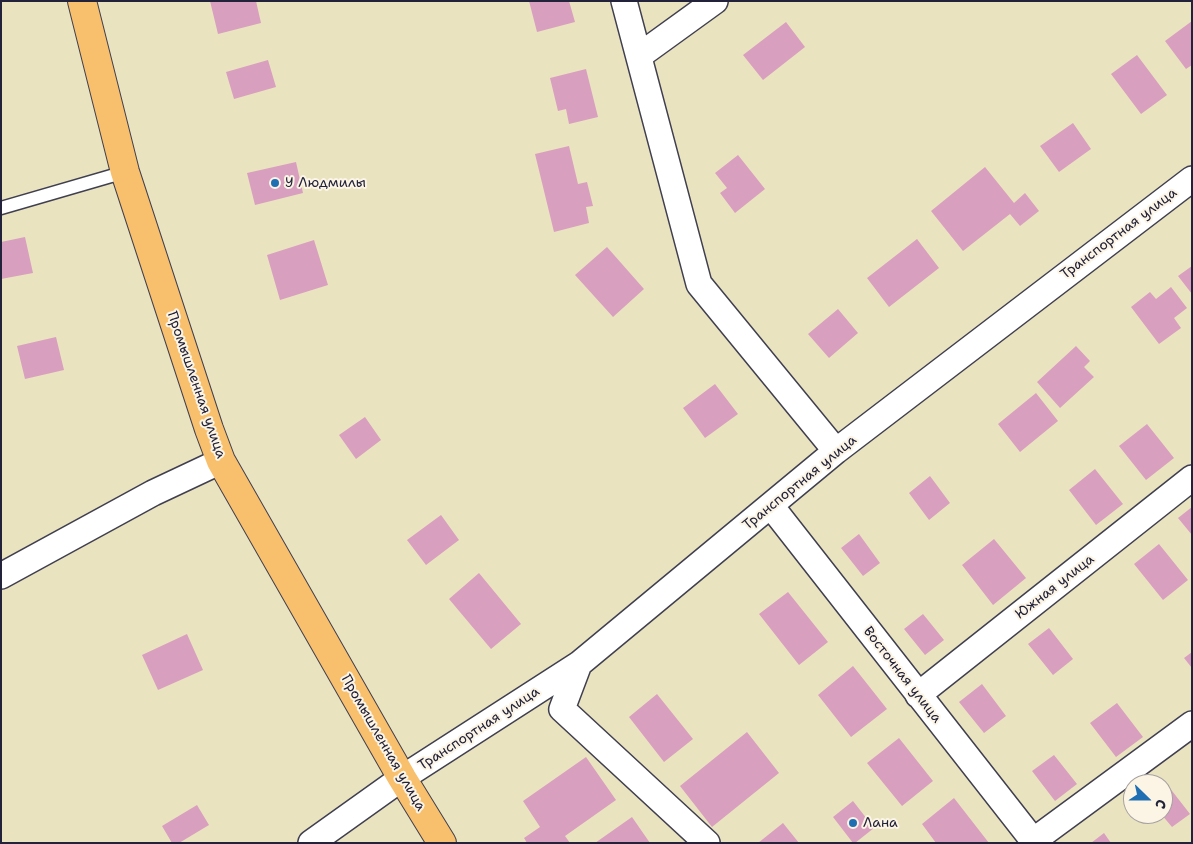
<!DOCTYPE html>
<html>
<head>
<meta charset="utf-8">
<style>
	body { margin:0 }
	#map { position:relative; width:1193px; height:844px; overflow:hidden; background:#eae3c0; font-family:"Shantell Sans",sans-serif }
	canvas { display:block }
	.frame { position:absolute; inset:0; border:2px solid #22223b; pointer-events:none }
	.north { position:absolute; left:1123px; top:774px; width:50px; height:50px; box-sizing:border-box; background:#fcf5e5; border:1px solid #a5a1a1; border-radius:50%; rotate:112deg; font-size:14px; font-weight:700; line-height:20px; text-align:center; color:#22223b }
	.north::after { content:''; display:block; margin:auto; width:18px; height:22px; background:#1f6fb2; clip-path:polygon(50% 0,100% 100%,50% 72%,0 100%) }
</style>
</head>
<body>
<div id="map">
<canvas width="1193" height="844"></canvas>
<div class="frame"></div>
<div class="north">С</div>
</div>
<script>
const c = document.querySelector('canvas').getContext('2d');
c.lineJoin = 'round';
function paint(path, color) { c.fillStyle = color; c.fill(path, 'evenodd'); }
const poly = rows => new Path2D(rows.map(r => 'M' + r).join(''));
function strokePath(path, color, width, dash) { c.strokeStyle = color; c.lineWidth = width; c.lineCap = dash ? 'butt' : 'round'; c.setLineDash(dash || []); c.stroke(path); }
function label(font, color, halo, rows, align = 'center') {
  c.font = font + ' "Shantell Sans",sans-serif'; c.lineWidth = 4; c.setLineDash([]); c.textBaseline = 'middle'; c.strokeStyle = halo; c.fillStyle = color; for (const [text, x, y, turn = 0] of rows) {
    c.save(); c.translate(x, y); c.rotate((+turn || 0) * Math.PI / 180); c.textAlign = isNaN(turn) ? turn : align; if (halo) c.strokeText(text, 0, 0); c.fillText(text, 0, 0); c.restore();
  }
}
paint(poly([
	[210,1,256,1,261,23,218,34],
	[529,1,569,1,575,22,537,32],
	[1192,21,1192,65,1186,69,1165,41],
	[786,22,805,47,763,80,743,55],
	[1137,55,1167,95,1141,114,1111,74],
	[268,60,276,87,234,99,226,72],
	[586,69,598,117,569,124,566,109,558,111,550,78],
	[1073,123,1091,149,1059,172,1040,146],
	[569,146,578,184,587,182,593,206,586,207,589,223,554,232,535,154],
	[738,155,765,189,735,213,720,193,727,188,715,173],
	[296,162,303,193,255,205,247,173],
	[985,167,1014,203,1025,193,1039,211,1020,226,1010,214,963,251,931,211],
	[25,237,33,273,1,279,1,242],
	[917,239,939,268,889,307,867,278],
	[314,240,328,285,280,300,267,255],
	[607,247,644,289,613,317,575,275],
	[1192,266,1192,294,1178,276],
	[1171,287,1187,308,1174,318,1181,328,1159,344,1131,307,1150,292,1156,299],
	[838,309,858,333,829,358,808,334],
	[56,337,64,370,25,379,17,346],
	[1076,346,1090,361,1084,367,1094,377,1060,408,1037,382],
	[715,384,738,414,705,438,683,408],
	[1036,393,1058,421,1020,452,998,424],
	[365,417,381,440,356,459,339,435],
	[1147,424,1174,458,1146,480,1119,446],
	[1095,469,1123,504,1096,525,1069,490],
	[930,476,950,503,929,520,909,493],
	[1192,507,1192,535,1178,518],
	[441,515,459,540,426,565,407,540],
	[859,534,880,563,863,576,841,548],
	[994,539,1026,578,993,605,962,565],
	[1159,544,1188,580,1163,600,1134,564],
	[479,573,521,624,491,649,449,599],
	[788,592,828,642,799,665,759,614],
	[923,614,944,640,925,655,904,629],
	[1049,628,1073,659,1053,675,1028,644],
	[187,634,203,670,158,690,142,655],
	[1192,652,1192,668,1184,658],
	[853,666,887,709,851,737,818,695],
	[982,684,1006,716,984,733,959,702],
	[657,694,693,739,664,762,629,717],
	[1117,703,1143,737,1116,757,1090,723],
	[747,732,779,773,712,827,680,786],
	[899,738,933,781,902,806,867,763],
	[1054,755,1077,784,1055,801,1032,771],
	[586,757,616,800,565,836,570,843,527,843,524,838,540,827,523,801],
	[1169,787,1190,814,1172,827,1161,814,1163,814,1163,792],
	[954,798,989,843,936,843,922,824],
	[853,801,874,828,855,843,853,843,833,817],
	[197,805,209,825,179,843,172,843,162,826],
	[632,817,650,843,595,843],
	[783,823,799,843,758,843],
	[1104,833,1111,843,1091,843]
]), '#d99fbf');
const lane = poly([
	[1,208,125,172]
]);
const street = poly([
	[624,1,699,284,836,451],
	[639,56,715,1],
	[771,506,1035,843],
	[1,576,153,493,221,461],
	[579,664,562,709,707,843],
	[918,695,1192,478],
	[1033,841,1192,724],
	[311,843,402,778,579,664,836,451,1192,179]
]);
const primary = poly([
	[82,1,125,172,209,429,221,461,402,778,442,843]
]);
strokePath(lane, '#403f4f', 15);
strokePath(street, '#403f4f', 28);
strokePath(primary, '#403f4f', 30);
strokePath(lane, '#fff', 12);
strokePath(street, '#fff', 25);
strokePath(primary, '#f8bf6c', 28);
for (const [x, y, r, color] of [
	[275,183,5,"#1f6fb2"],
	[853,823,5,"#1f6fb2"]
]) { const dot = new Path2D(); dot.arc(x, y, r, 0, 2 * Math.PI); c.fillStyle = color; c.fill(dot); strokePath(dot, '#fcf5e5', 2); }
label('14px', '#22223b', '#fcf5e5', [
	["У Людмилы",285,183],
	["Лана",863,823]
], 'left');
label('14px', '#22223b', '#fcf5e5', [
	["Транспортная улица",1119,234,-37],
	["Промышленная улица",196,385,71],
	["Транспортная улица",800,483,-39],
	["Южная улица",1055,587,-38],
	["Восточная улица",902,675,52],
	["Транспортная улица",479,729,-33],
	["Промышленная улица",383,743,60]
]);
</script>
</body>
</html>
